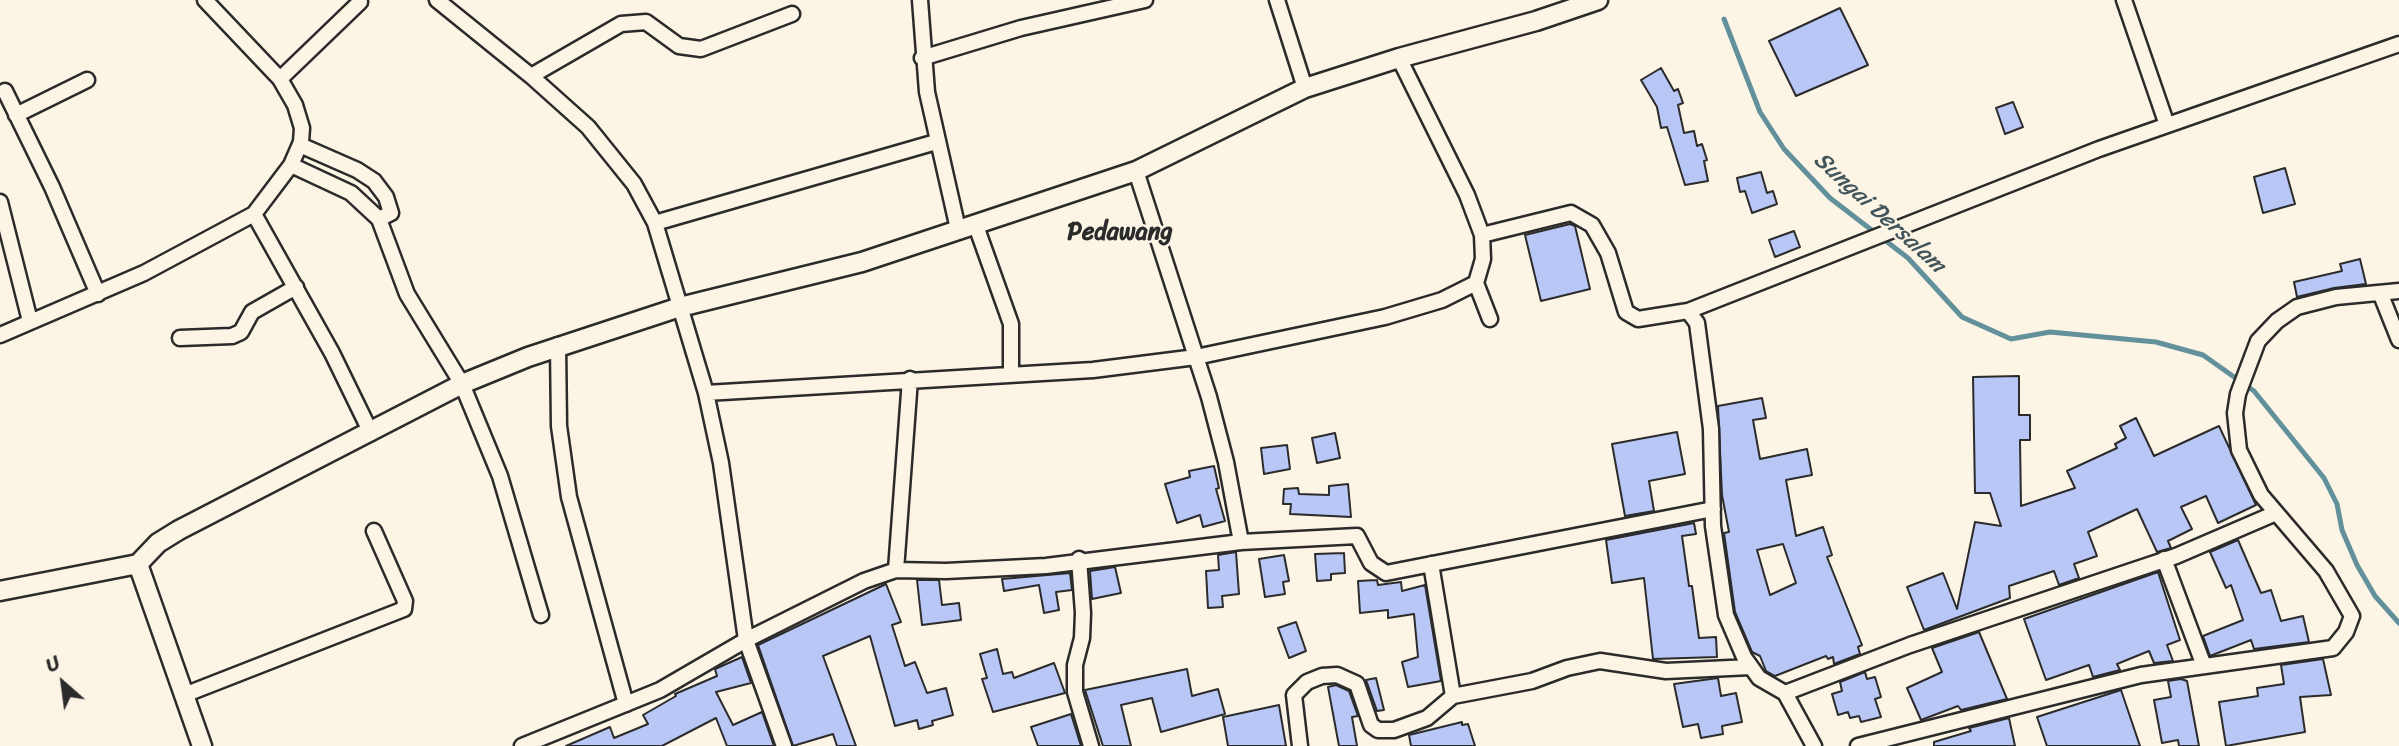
<!DOCTYPE html>
<html>
<head>
<meta charset="utf-8">
<style>
	body { margin:0 }
	#map { position:relative; width:2399px; height:746px; overflow:hidden; background:#fcf5e5; font-family:Sriracha,sans-serif }
	canvas { display:block }
	.north { position:absolute; left:28px; top:648px; width:70px; height:70px; -webkit-text-stroke:5px #fcf5e5; paint-order:stroke; rotate:332deg; font-size:19px; font-weight:700; line-height:28px; text-align:center; color:#2b2b2b }
	.north::after { content:''; display:block; margin:auto; width:24px; height:32px; background:#2b2b2b; clip-path:polygon(50% 0,100% 100%,50% 72%,0 100%) }
</style>
</head>
<body>
<div id="map">
<canvas width="2399" height="746"></canvas>
<div class="north">U</div>
</div>
<script>
const c = document.querySelector('canvas').getContext('2d');
c.lineJoin = 'round';
const poly = rows => new Path2D(rows.map(r => 'M' + r).join(''));
function strokePath(path, color, width, dash) { c.strokeStyle = color; c.lineWidth = width; c.lineCap = dash ? 'butt' : 'round'; c.setLineDash(dash || []); c.stroke(path); }
function paint(path, color) { c.fillStyle = color; c.fill(path, 'evenodd'); }
function label(font, color, halo, rows, align = 'center') {
  c.font = font + ' Sriracha,sans-serif'; c.lineWidth = 5; c.setLineDash([]); c.textBaseline = 'middle'; c.strokeStyle = halo; c.fillStyle = color; for (const [text, x, y, turn = 0] of rows) {
    c.save(); c.translate(x, y); c.rotate((+turn || 0) * Math.PI / 180); c.textAlign = isNaN(turn) ? turn : align; if (halo) c.strokeText(text, 0, 0); c.fillText(text, 0, 0); c.restore();
  }
}
strokePath(poly([
	[1724,19,1760,112,1784,149,1830,198,1908,258,1962,317,2011,339,2050,332,2156,342,2203,355,2254,391,2324,478,2337,504,2342,530,2357,565,2375,596,2399,623]
]), '#62909b', 5);
const building = poly([
	[1840,8,1868,65,1796,96,1769,41,1840,8],
	[1661,68,1674,91,1678,89,1683,103,1678,105,1684,133,1694,131,1697,146,1702,144,1707,160,1704,161,1708,181,1685,185,1667,127,1661,128,1657,107,1641,80,1661,68],
	[2013,102,2023,127,2005,134,1996,108,2013,102],
	[2285,168,2295,204,2263,213,2254,177,2285,168],
	[1761,172,1767,193,1773,191,1777,204,1752,213,1745,191,1740,192,1737,178,1761,172],
	[1570,224,1575,226,1590,289,1541,301,1525,235,1570,224],
	[1794,231,1800,247,1775,257,1769,240,1794,231],
	[2360,259,2366,284,2334,288,2297,297,2294,282,2342,271,2340,264,2360,259],
	[2019,376,2019,415,2030,415,2030,440,2020,440,2021,506,2075,488,2067,471,2117,448,2115,444,2126,438,2120,426,2136,418,2154,456,2219,426,2256,505,2218,523,2206,496,2181,507,2192,529,2168,541,2171,548,2157,552,2137,509,2088,532,2097,556,2074,564,2079,578,2059,585,2054,571,2009,586,2010,598,1924,630,1907,587,1943,573,1957,609,1975,522,2001,526,1990,493,1975,493,1973,377,2019,376],
	[1762,398,1766,418,1753,420,1760,459,1807,449,1812,475,1786,480,1796,536,1823,527,1832,555,1827,557,1862,645,1858,647,1860,654,1834,664,1833,657,1828,659,1826,656,1775,676,1766,671,1760,656,1752,652,1735,612,1724,533,1729,532,1722,495,1718,406,1762,398],
	[1783,544,1796,583,1770,595,1757,550,1783,544],
	[1677,432,1685,474,1649,481,1654,511,1625,516,1612,444,1677,432],
	[1335,433,1340,458,1317,463,1312,438,1335,433],
	[1287,445,1290,469,1264,474,1261,448,1287,445],
	[1214,466,1219,488,1216,489,1225,521,1203,527,1200,515,1177,523,1165,484,1190,477,1189,471,1214,466],
	[1348,484,1351,517,1290,514,1291,504,1283,504,1284,489,1298,488,1299,494,1329,495,1329,486,1348,484],
	[1694,523,1696,534,1682,536,1689,586,1692,586,1699,638,1716,637,1717,657,1653,659,1644,578,1612,583,1606,540,1694,523],
	[2238,540,2261,593,2271,590,2281,621,2303,616,2309,642,2254,649,2251,640,2210,656,2203,636,2243,620,2231,585,2226,588,2210,552,2238,540],
	[1236,552,1239,594,1222,596,1223,607,1208,608,1206,571,1219,570,1218,555,1236,552],
	[1344,553,1345,573,1331,574,1331,580,1317,581,1315,554,1344,553],
	[1284,555,1289,581,1283,582,1285,594,1265,597,1259,559,1284,555],
	[1115,567,1121,593,1092,599,1090,571,1115,567],
	[2158,572,2180,640,2167,645,2173,661,2154,663,2149,651,2117,664,2120,670,2093,677,2089,665,2046,680,2024,619,2158,572],
	[1070,573,1072,590,1056,592,1059,610,1044,613,1039,585,1004,591,1002,579,1070,573],
	[917,580,939,580,942,605,959,603,961,620,922,625,917,580],
	[1377,580,1378,585,1401,582,1402,591,1425,585,1441,681,1408,687,1402,662,1418,657,1414,614,1388,618,1388,610,1360,613,1358,581,1377,580],
	[886,584,901,622,892,625,905,666,915,662,927,693,946,688,953,715,932,721,933,725,919,729,917,720,895,726,870,636,823,656,856,746,837,746,833,734,793,746,758,645,886,584],
	[1296,622,1306,651,1289,658,1278,628,1296,622],
	[1979,632,2007,699,1961,710,1958,706,1921,720,1907,688,1942,672,1932,648,1979,632],
	[997,649,1003,674,1012,672,1014,678,1054,663,1065,693,993,712,982,679,987,678,980,654,997,649],
	[742,657,751,683,716,692,733,725,762,712,774,746,727,746,716,718,662,746,566,746,610,727,614,738,648,724,643,715,676,696,675,694,717,676,715,669,742,657],
	[2323,659,2331,695,2300,697,2305,732,2226,746,2219,702,2258,696,2257,688,2284,684,2281,665,2323,659],
	[1187,669,1192,696,1218,689,1225,714,1161,732,1152,698,1121,705,1131,746,1103,746,1085,690,1187,669],
	[1865,672,1867,679,1875,677,1881,697,1875,699,1881,717,1861,722,1859,716,1850,718,1848,712,1838,715,1832,694,1842,691,1840,682,1865,672],
	[1376,678,1384,710,1377,711,1366,680,1376,678],
	[1718,678,1721,696,1736,693,1742,722,1722,726,1723,734,1701,738,1698,724,1683,727,1674,684,1718,678],
	[2181,679,2187,681,2199,746,2179,746,2178,740,2162,743,2154,700,2171,697,2168,681,2181,679],
	[1336,685,1349,691,1358,716,1352,717,1357,746,1339,746,1328,687,1336,685],
	[2121,690,2140,746,2047,746,2037,717,2121,690],
	[1279,705,1286,746,1228,746,1223,717,1279,705],
	[1071,714,1081,746,1038,746,1031,727,1071,714],
	[2009,718,2015,746,1934,746,1934,742,1971,731,1969,728,2009,718],
	[1462,722,1462,725,1468,724,1475,746,1411,746,1409,735,1462,722]
]);
paint(building, '#b9c7f7');
strokePath(building, '#2b2b2b', 2);
const minor = poly([
	[205,0,280,79,295,105,302,128,301,142,291,165,254,214],
	[437,0,531,76,588,127,634,184,655,223,706,393,721,463,746,640,784,746],
	[920,0,927,92,958,229],
	[1277,0,1305,88],
	[2124,0,2167,125],
	[922,58,1021,28,1145,0],
	[531,76,621,24,646,22,679,46,701,49,792,14],
	[280,79,360,2],
	[5,91,52,187,98,294],
	[16,115,87,80],
	[300,145,357,170,374,181,386,197,391,213,379,219],
	[291,165,351,193,379,219,407,294,462,384,500,476,541,615],
	[1136,171,1209,397,1226,462,1241,542],
	[0,202,30,321],
	[655,223,936,142],
	[975,223,1011,324,1011,374],
	[1482,235,1571,213,1592,225,1608,253,1626,312,1638,319,1688,311,1697,323,1711,429,1713,526,1726,615,1744,657,1759,678,1785,693,1814,746],
	[1476,283,1490,319],
	[2381,295,2399,340],
	[1688,311,2099,149,2399,44],
	[0,335,144,273,254,214,332,353,371,433],
	[180,338,232,336,241,332,252,312,296,287],
	[558,345,559,426,569,497,626,704],
	[706,393,1093,370,1196,357,1385,317,1442,300,1476,283,1483,259,1482,235,1467,195,1399,58],
	[1079,559,1083,613,1082,638,1075,665,1075,692,1091,746],
	[2164,559,2204,666],
	[896,570,910,379],
	[1785,693,1910,645,2176,556,2276,513],
	[184,695,404,609,405,601,374,531],
	[1453,696,1532,681,1567,668,1600,661,1666,671,1751,667],
	[522,746,660,690,746,640,864,581,896,570,946,571,1046,566,1241,542,1357,536,1371,563,1386,573,1713,509],
	[1300,746,1294,695,1307,682,1322,676,1337,675,1357,684,1371,725,1378,730,1394,730,1427,718,1453,696,1431,564],
	[1858,746,2141,675,2333,648,2346,632,2352,616,2326,571,2261,495,2239,450,2235,413,2238,394,2258,341,2277,321,2297,307,2336,297,2399,291]
]);
const tertiary = poly([
	[138,564,158,543,179,530,462,384,528,357,680,307,862,262,1136,171,1305,88,1399,58,1536,21,1598,0],
	[0,591,138,564,202,746]
]);
strokePath(minor, '#2b2b2b', 19);
strokePath(tertiary, '#2b2b2b', 23);
strokePath(minor, '#fcf5e5', 14);
strokePath(tertiary, '#fcf5e5', 18);
label('italic 23px', '#42555a', '#fcf5e5', [
	["Sungai Dersalam",1879,213,42]
]);
label('bold 24px', '#2b2b2b', '#fcf5e5', [
	["Pedawang",1120,233]
]);
</script>
</body>
</html>
